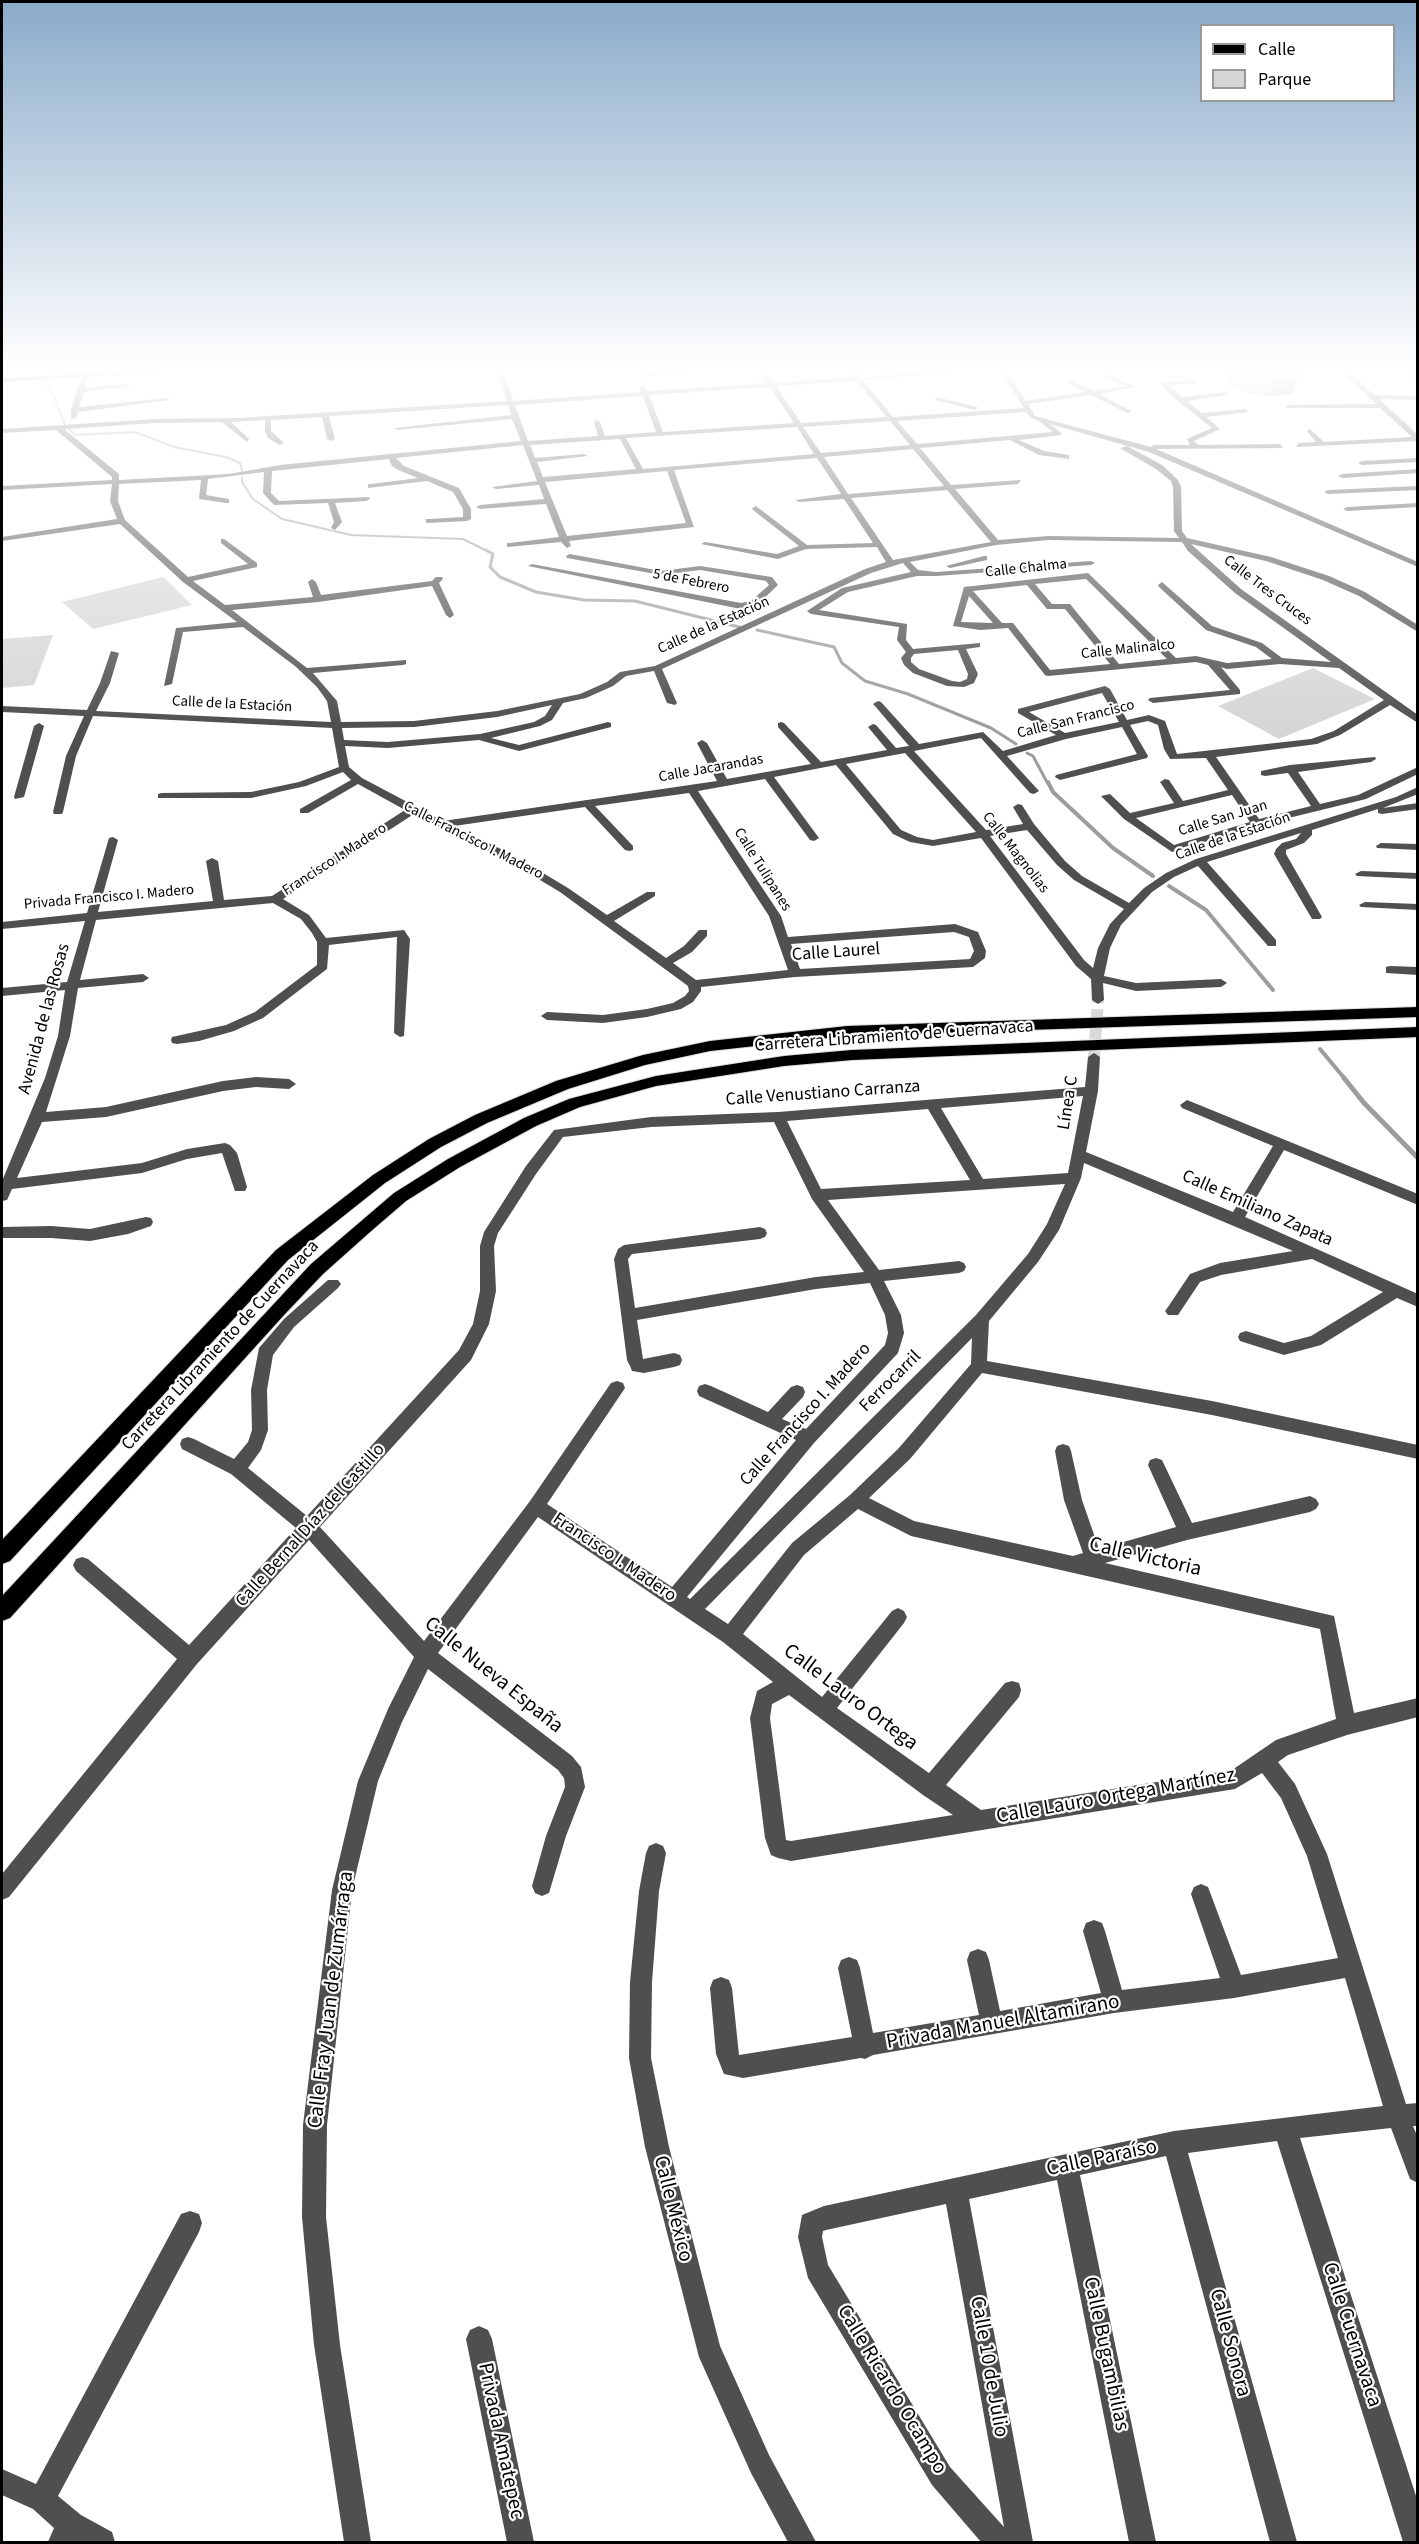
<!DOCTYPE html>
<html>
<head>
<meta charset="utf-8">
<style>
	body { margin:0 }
	#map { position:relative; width:1419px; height:2544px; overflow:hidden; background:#fff; font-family:"Source Sans 3",sans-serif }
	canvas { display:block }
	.frame { position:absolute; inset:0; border:3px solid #000; pointer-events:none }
	.legend { position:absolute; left:1200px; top:24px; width:195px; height:78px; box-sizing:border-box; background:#fff; border:2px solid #999; margin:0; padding:8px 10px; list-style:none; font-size:18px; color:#000 }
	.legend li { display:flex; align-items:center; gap:12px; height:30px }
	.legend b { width:30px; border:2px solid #999 }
</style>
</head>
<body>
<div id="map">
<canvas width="1419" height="2544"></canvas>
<div class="frame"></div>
<ul class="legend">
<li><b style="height:8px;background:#000"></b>Calle</li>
<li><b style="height:16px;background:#d6d6d6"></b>Parque</li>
</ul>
</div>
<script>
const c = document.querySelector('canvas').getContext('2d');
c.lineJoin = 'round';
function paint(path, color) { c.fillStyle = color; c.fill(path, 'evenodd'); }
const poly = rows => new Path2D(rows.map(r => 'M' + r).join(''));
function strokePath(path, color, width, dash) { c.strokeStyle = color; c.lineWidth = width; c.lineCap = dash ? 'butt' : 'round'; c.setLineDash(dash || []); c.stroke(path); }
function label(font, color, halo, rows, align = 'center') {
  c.font = font + ' "Source Sans 3",sans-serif'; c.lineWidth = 4.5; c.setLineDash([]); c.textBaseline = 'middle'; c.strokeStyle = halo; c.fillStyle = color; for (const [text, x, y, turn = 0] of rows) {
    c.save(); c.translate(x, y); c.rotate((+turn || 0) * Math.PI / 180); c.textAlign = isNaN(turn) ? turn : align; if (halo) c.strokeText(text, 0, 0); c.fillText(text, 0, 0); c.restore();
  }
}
paint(poly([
	[163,577,192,605,93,629,62,602],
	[53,635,34,685,2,688,2,639],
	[1313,668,1375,699,1279,739,1218,706]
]), '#d6d6d6');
strokePath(poly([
	[30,369,38,377],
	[42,380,50,387,65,425],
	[69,429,75,435,135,432,174,447,226,457,240,463,242,471],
	[242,477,242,482,253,499,282,519,351,535,463,539,489,552]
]), '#9d9d9d', 2);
strokePath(poly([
	[486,550,493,554,490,567,500,577,536,592,584,600,635,601,743,628],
	[757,630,834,647,842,663,865,681,908,694,991,728,1016,744],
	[1027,753,1033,756,1048,784]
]), '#9d9d9d', 3);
strokePath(poly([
	[1048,782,1053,792,1113,848,1153,876],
	[1169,886,1206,910,1273,990],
	[1320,1049,1345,1079]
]), '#9d9d9d', 4);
strokePath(poly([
	[1344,1078,1364,1103,1418,1158]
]), '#9d9d9d', 5);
strokePath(poly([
	[1094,1057,1098,1000]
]), '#d9d9d9', 12, [12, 6]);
const major = poly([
	[179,369,216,369,2,382,2,378,179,369]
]);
const highway = poly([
	[1418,1007,1418,1017,847,1036,710,1051,645,1065,568,1089,487,1123,441,1147,385,1183,288,1260,10,1561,2,1564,2,1540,276,1250,373,1175,429,1139,475,1115,556,1081,643,1055,710,1041,847,1026,1418,1007],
	[1418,1027,1418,1037,852,1060,784,1066,656,1086,580,1107,536,1126,460,1167,406,1201,370,1232,323,1274,284,1315,10,1618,2,1621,2,1596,311,1264,394,1193,448,1159,524,1118,569,1099,656,1076,784,1056,852,1050,1418,1027]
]);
strokePath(major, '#dbdbdb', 1);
strokePath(highway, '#dbdbdb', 2);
paint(poly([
	[84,369,90,369,85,388,128,384,131,386,84,392,79,407,167,398,170,400,78,412,75,419,71,419,71,410,84,369],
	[497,369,503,369,513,401,641,392,640,387,643,385,648,391,767,383,758,369,764,369,773,383,853,377,850,373,853,371,860,377,970,369,1005,369,1026,401,1085,392,1065,381,1067,378,1093,391,1125,386,1106,377,1108,374,1135,387,1099,394,1131,411,1131,413,1127,413,1091,395,1028,404,1035,416,1151,447,1154,445,1190,445,1187,439,1212,428,1178,401,1160,384,1160,382,1197,380,1195,383,1168,385,1183,397,1228,392,1226,395,1187,401,1202,413,1246,409,1248,412,1206,417,1220,429,1194,441,1198,445,1280,444,1283,448,1156,449,1418,562,1418,567,1149,452,1050,424,1061,433,1061,435,1019,440,1044,451,1069,455,1069,459,1039,455,1010,440,920,448,951,485,1021,480,1018,484,955,489,998,540,1048,536,1179,538,1174,531,1173,487,1171,481,1156,469,1120,448,1127,446,1162,465,1178,480,1181,487,1182,531,1187,538,1271,557,1329,576,1365,592,1418,625,1418,632,1359,596,1323,580,1266,561,1191,544,1241,589,1418,715,1418,723,1390,705,1340,735,1317,744,1216,757,1259,819,1311,806,1288,773,1265,776,1261,775,1261,771,1290,765,1375,757,1376,759,1371,762,1298,772,1320,804,1358,795,1418,767,1418,774,1366,799,1260,825,1172,852,1124,819,1101,796,1110,794,1130,813,1174,803,1160,782,1165,779,1169,780,1183,801,1228,790,1206,758,1170,759,1164,749,1158,725,1148,721,1130,725,1148,756,1147,758,1060,780,1055,777,1056,775,1137,754,1122,727,1066,739,1007,756,1039,791,1034,794,1030,793,981,738,914,751,986,830,1023,824,1013,807,1018,804,1022,805,1034,824,1065,861,1082,876,1129,903,1144,888,1166,873,1196,859,1396,797,1418,787,1418,794,1383,808,1418,803,1418,809,1382,814,1378,813,1378,809,1312,830,1312,835,1304,843,1286,850,1286,854,1322,917,1320,919,1312,919,1274,854,1276,849,1282,843,1296,839,1301,833,1207,862,1276,940,1276,946,1268,946,1198,866,1174,877,1152,892,1121,925,1110,948,1104,976,1136,983,1221,979,1227,983,1221,987,1136,991,1103,983,1104,1000,1098,1004,1092,1000,1091,979,1076,966,981,838,933,846,910,842,893,834,836,765,774,777,819,838,814,841,810,840,765,779,698,791,781,916,788,937,955,924,978,932,986,951,985,958,973,967,795,977,701,987,701,991,693,1002,681,1009,647,1017,603,1023,547,1020,541,1016,547,1012,603,1015,647,1009,673,1003,685,996,689,991,688,986,560,892,505,859,414,814,283,899,309,915,326,938,404,930,410,939,404,1036,400,1037,394,1033,397,937,329,945,327,969,263,1018,234,1031,199,1041,177,1044,172,1043,171,1040,172,1037,226,1025,255,1012,317,965,317,942,312,933,301,919,273,903,96,920,80,980,143,974,149,978,143,982,78,988,70,1036,46,1112,106,1107,223,1081,256,1077,289,1079,296,1084,289,1089,256,1087,223,1091,106,1117,42,1122,17,1178,142,1163,187,1149,225,1143,230,1145,237,1153,247,1187,245,1191,235,1191,222,1153,187,1159,142,1173,12,1189,7,1200,2,1201,2,1181,45,1078,58,1036,65,990,2,996,2,988,67,982,85,921,2,929,2,922,87,913,109,838,113,837,118,840,98,912,213,901,206,861,212,858,218,861,224,900,272,896,405,810,358,784,308,813,300,813,300,809,351,780,343,772,306,786,251,798,158,798,158,794,162,793,251,792,299,782,339,767,332,728,93,716,76,756,63,812,62,814,54,814,53,812,66,756,84,716,2,712,2,706,87,710,100,683,111,651,119,653,110,683,96,711,331,722,327,701,317,687,295,666,243,627,183,632,172,684,164,686,176,628,237,622,183,582,120,524,2,541,2,537,117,519,110,501,112,484,2,490,2,486,112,480,112,477,56,430,2,433,2,429,155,419,237,418,507,401,497,369],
	[999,369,1024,408,893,417,863,380,999,369],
	[856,381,887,417,801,423,776,386,856,381],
	[770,387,794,423,663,432,649,395,770,387],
	[643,396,656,432,605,436,600,422,597,420,594,422,598,436,528,441,515,405,643,396],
	[508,405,511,415,394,428,397,430,512,419,521,441,280,465,229,474,119,480,119,474,64,429,155,423,222,422,247,442,249,439,231,422,265,420,265,431,268,438,280,445,284,443,271,431,271,420,322,417,327,439,331,441,335,439,329,416,508,405],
	[1026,412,1031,418,1039,421,1053,432,917,444,897,421,1026,412],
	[890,421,910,445,821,453,803,427,890,421],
	[797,427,814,454,643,469,626,438,797,427],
	[620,439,636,469,543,477,537,462,588,456,584,454,535,458,530,445,620,439],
	[523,445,537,481,492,487,496,489,539,485,544,499,480,505,476,507,480,509,546,504,559,537,510,543,507,543,507,547,561,542,567,548,571,546,569,541,694,527,674,470,817,458,841,494,795,500,799,502,844,499,873,543,807,545,756,506,752,508,753,510,799,546,777,554,705,542,701,544,778,559,806,549,877,547,886,562,865,569,655,666,620,672,607,682,580,694,497,711,414,721,341,722,337,701,313,673,403,665,406,664,406,660,307,668,232,610,318,602,432,586,446,615,450,618,454,615,439,583,443,579,442,577,436,577,432,581,321,595,316,582,312,579,308,582,313,597,225,605,193,581,257,567,257,563,224,539,221,539,221,543,248,564,188,577,125,520,118,501,119,484,201,480,199,499,226,503,229,503,229,499,206,495,208,479,264,472,263,493,274,505,328,503,334,522,331,528,335,530,342,522,335,503,366,501,370,499,369,497,279,501,271,493,272,471,389,459,392,466,398,470,418,478,371,484,368,484,368,488,427,481,453,492,463,509,463,517,429,519,426,519,426,523,467,521,471,519,471,509,459,488,404,466,396,458,523,445],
	[913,449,944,486,848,494,824,457,913,449],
	[667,471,686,523,567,536,545,482,667,471],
	[947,490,991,542,893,560,851,498,947,490],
	[1048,540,1182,542,1188,551,1235,593,1331,662,1282,658,1262,643,1212,626,1162,582,1158,585,1159,587,1206,630,1256,647,1272,659,1227,663,1196,656,1176,658,1088,573,964,587,953,626,980,630,1008,628,1045,675,1048,676,1196,662,1208,665,1230,690,1150,698,1148,700,1153,703,1240,694,1240,690,1221,667,1227,669,1280,664,1339,668,1384,700,1334,731,1311,739,1177,754,1165,721,1149,715,1127,720,1110,689,1105,686,1018,709,1018,713,1056,735,1003,751,983,732,919,744,881,702,878,701,873,704,875,706,909,746,896,748,876,725,873,724,868,727,887,750,821,762,784,723,781,722,778,723,778,727,811,764,727,779,707,743,702,740,697,743,717,781,443,821,362,778,349,767,345,746,388,748,479,740,519,751,611,727,611,723,608,722,519,745,491,738,540,726,552,720,563,703,586,698,613,686,626,676,654,671,667,703,675,705,677,703,662,669,871,573,903,563,911,572,842,588,807,611,811,614,899,627,897,640,906,652,901,658,904,665,913,673,947,686,964,687,974,683,978,674,966,649,980,647,980,643,913,649,906,640,907,624,819,610,848,592,917,576,936,576,1091,565,1095,563,1091,561,936,572,918,570,910,562,996,545,1048,540],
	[1086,579,1167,659,1119,664,1070,604,1052,604,1035,584,1086,579],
	[1027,585,1047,609,1065,609,1110,664,1050,670,1013,623,1002,623,973,591,1027,585],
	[969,596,993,623,961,622,969,596],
	[958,650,968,674,967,679,960,682,952,681,919,669,911,662,911,658,914,654,958,650],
	[1102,693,1119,722,1065,733,1029,712,1102,693],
	[552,705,545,716,534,722,480,734,388,742,344,740,342,728,414,727,497,717,552,705],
	[905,753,976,832,933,840,917,837,901,830,846,764,905,753],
	[689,793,769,916,788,970,696,980,673,963,692,952,707,936,707,930,699,930,684,946,666,958,614,921,655,896,655,892,647,892,607,915,568,888,513,855,454,826,585,807,625,850,629,851,633,850,633,846,595,806,689,793],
	[1232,795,1250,822,1174,845,1136,818,1232,795],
	[1027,830,1057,865,1074,880,1124,909,1110,924,1098,948,1093,968,1084,960,990,836,1027,830],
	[954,932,969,937,974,951,970,959,800,969,791,944,954,932],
	[697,369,724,369,641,377,638,375,697,369],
	[1339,369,1346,369,1374,395,1418,396,1418,400,1379,399,1418,435,1418,441,1296,447,1299,443,1316,442,1307,431,1310,429,1324,442,1412,437,1380,408,1286,408,1288,405,1376,404,1339,369],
	[1410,371,1418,374,1418,380,1410,373,1410,371],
	[937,397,977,407,978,408,975,410,935,400,937,397],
	[1418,458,1418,462,1362,465,1358,463,1362,461,1418,458],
	[1418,469,1418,473,1342,478,1338,476,1342,474,1418,469],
	[1418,486,1418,490,1328,494,1324,492,1328,490,1418,486],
	[1418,503,1418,507,1347,511,1343,509,1347,507,1418,503],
	[570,554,661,571,700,566,772,577,778,585,757,605,741,609,528,566,532,564,741,603,751,601,769,585,766,581,700,570,661,575,567,558,566,556,570,554],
	[984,556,987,556,987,560,950,568,946,566,984,556],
	[39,723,44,726,24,797,15,799,14,797,34,726,39,723],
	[1381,843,1418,844,1418,850,1377,848,1376,846,1381,843],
	[1361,871,1418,873,1418,879,1357,876,1355,874,1361,871],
	[1365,902,1418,904,1418,910,1361,907,1359,905,1365,902],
	[1390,966,1418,967,1418,975,1386,973,1386,967,1390,966],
	[1094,1053,1100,1057,1098,1091,1086,1152,1233,1212,1273,1146,1182,1108,1180,1105,1187,1100,1418,1194,1418,1205,1284,1150,1245,1217,1418,1294,1418,1307,1397,1298,1321,1345,1284,1355,1240,1341,1238,1337,1240,1333,1246,1331,1284,1343,1311,1336,1383,1292,1312,1259,1221,1275,1200,1282,1178,1315,1168,1315,1165,1311,1168,1307,1190,1274,1220,1263,1293,1251,1084,1163,1081,1178,1059,1230,1038,1262,989,1321,987,1361,1212,1401,1418,1445,1418,1459,1212,1415,982,1373,910,1459,869,1498,914,1521,1073,1556,1083,1553,1064,1500,1055,1451,1057,1446,1063,1444,1069,1446,1071,1451,1082,1500,1099,1549,1176,1527,1148,1465,1150,1460,1156,1458,1162,1460,1192,1523,1310,1496,1316,1499,1319,1504,1316,1509,1310,1512,1187,1540,1105,1563,1334,1616,1354,1713,1418,1698,1418,1717,1347,1735,1288,1755,1278,1762,1295,1784,1327,1854,1406,2104,1418,2103,1418,2126,1413,2126,1418,2138,1418,2183,1410,2179,1391,2128,1300,2138,1418,2502,1418,2542,1403,2542,1277,2141,1188,2153,1297,2542,1270,2542,1166,2156,1080,2175,1156,2542,1129,2542,1057,2180,969,2199,1033,2542,981,2542,932,2485,808,2278,798,2237,802,2215,824,2206,1174,2131,1383,2106,1345,1978,1234,1998,1114,2013,873,2055,865,2059,861,2058,743,2078,724,2074,716,2054,710,1988,713,1980,721,1977,729,1980,732,1988,739,2055,852,2037,838,1968,841,1960,849,1957,857,1960,860,1968,873,2033,979,2015,967,1960,970,1952,978,1949,986,1952,989,1960,1000,2011,1101,1993,1083,1931,1086,1923,1094,1920,1102,1923,1105,1931,1122,1990,1220,1978,1191,1894,1194,1887,1201,1884,1208,1887,1241,1975,1338,1958,1307,1856,1281,1798,1262,1773,1235,1789,791,1861,778,1858,771,1855,765,1838,750,1718,757,1691,773,1682,723,1642,538,1517,438,1653,572,1756,581,1767,585,1787,566,1836,549,1893,542,1896,535,1893,532,1886,546,1836,565,1787,564,1778,558,1770,428,1669,402,1722,378,1781,352,1890,327,2125,326,2217,340,2345,371,2542,344,2542,314,2345,302,2217,303,2125,332,1890,358,1781,388,1709,414,1657,309,1540,197,1664,9,1897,2,1900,2,1874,177,1659,76,1571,73,1565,76,1559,82,1557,88,1559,189,1645,296,1528,231,1474,182,1449,180,1444,182,1439,188,1437,194,1439,234,1459,248,1442,252,1430,251,1390,259,1348,284,1319,328,1280,338,1280,341,1284,338,1288,294,1327,273,1355,267,1390,268,1430,261,1450,248,1468,307,1516,459,1350,473,1324,480,1291,480,1246,484,1232,526,1166,554,1130,651,1117,778,1112,1085,1087,1088,1057,1094,1053],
	[1083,1096,1068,1173,983,1179,941,1108,1083,1096],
	[928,1109,970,1180,821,1189,787,1121,928,1109],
	[774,1122,812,1199,864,1272,816,1277,635,1308,628,1259,632,1254,760,1239,765,1237,767,1233,765,1229,760,1227,624,1245,618,1249,614,1259,627,1360,630,1366,632,1371,644,1373,674,1367,680,1365,682,1360,680,1355,674,1353,643,1359,637,1320,816,1289,870,1283,885,1315,888,1333,885,1345,806,1429,782,1419,803,1397,805,1392,803,1387,797,1385,791,1387,768,1412,711,1386,705,1384,699,1386,697,1391,699,1396,796,1440,672,1587,547,1504,625,1388,623,1383,617,1381,611,1383,530,1501,424,1641,320,1527,471,1360,489,1324,496,1291,494,1246,498,1233,536,1174,563,1137,651,1127,774,1122],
	[1065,1184,1047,1224,1028,1254,976,1315,690,1599,687,1597,814,1443,898,1353,904,1333,901,1315,884,1281,959,1273,964,1271,966,1267,964,1263,959,1261,879,1270,828,1200,1065,1184],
	[972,1338,971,1364,898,1449,850,1495,792,1543,728,1624,705,1609,972,1338],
	[858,1509,911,1536,1320,1629,1336,1719,1276,1740,1232,1770,981,1810,946,1785,1019,1697,1021,1690,1019,1683,1012,1681,1005,1683,929,1773,837,1708,904,1623,907,1617,904,1611,898,1608,892,1611,822,1697,743,1634,804,1555,858,1509],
	[789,1695,923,1795,953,1815,791,1841,786,1840,770,1718,772,1704,789,1695],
	[946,2204,1004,2527,950,2467,828,2265,822,2237,823,2231,826,2230,946,2204],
	[146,1217,151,1218,153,1222,151,1226,128,1234,90,1241,51,1238,2,1238,2,1227,51,1226,90,1229,146,1217],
	[656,1843,663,1846,666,1853,659,1891,652,1982,651,2058,669,2147,720,2346,769,2455,816,2542,788,2542,751,2473,699,2357,645,2147,629,2058,630,1982,639,1891,646,1853,649,1846,656,1843],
	[190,2211,199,2214,202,2223,199,2232,58,2496,81,2515,112,2532,115,2542,48,2542,54,2528,33,2509,2,2495,2,2469,36,2484,181,2214,190,2211],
	[479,2326,488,2330,492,2339,534,2542,507,2542,466,2339,470,2330,479,2326]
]), '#4f4f4f');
paint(major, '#000');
paint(highway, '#000');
paint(poly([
	[1229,369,1300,369,1293,394,1270,396,1252,394,1225,384]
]), '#a4a4a4');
paint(poly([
	[1278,369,1300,369,1293,394,1270,396]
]), '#868686');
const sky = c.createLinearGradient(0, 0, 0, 725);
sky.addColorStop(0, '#8aabca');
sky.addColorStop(0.51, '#fff');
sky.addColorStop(1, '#ffffff00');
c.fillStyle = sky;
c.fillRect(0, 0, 1419, 725);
label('15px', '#000', '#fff', [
	["Calle Chalma",1026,569,-6],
	["5 de Febrero",691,582,11],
	["Calle Tres Cruces",1267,591,37],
	["Calle de la Estación",714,626,-24],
	["Calle Malinalco",1128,650,-6],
	["Calle de la Estación",232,705,3],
	["Calle San Francisco",1076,720,-14],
	["Calle Jacarandas",711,769,-10],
	["Calle San Juan",1223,819,-17],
	["Calle de la Estación",1233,837,-19],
	["Calle Francisco I. Madero",473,841,27],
	["Calle Magnolias",1015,853,52],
	["Francisco I. Madero",335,860,-33],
	["Calle Tulipanes",762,870,58],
	["Privada Francisco I. Madero",109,898,-5]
]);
label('18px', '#000', '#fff', [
	["Calle Laurel",836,953,-4],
	["Avenida de las Rosas",45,1019,-75],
	["Carretera Libramiento de Cuernavaca",894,1037,-4],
	["Calle Venustiano Carranza",823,1094,-4],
	["Línea C",1069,1103,-81],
	["Calle Emiliano Zapata",1257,1209,24],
	["Carretera Libramiento de Cuernavaca",221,1346,-47],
	["Ferrocarril",891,1382,-45],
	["Calle Francisco I. Madero",806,1415,-48],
	["Calle Bernal Díaz del Castillo",311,1526,-48],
	["Francisco I. Madero",614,1558,34]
]);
label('21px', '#000', '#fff', [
	["Calle Victoria",1145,1558,13],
	["Calle Nueva España",493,1676,39],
	["Calle Lauro Ortega",850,1698,37],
	["Calle Lauro Ortega Martínez",1116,1797,-10],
	["Calle Fray Juan de Zumárraga",332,2000,-83],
	["Privada Manuel Altamirano",1003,2023,-10],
	["Calle Paraíso",1102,2159,-12],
	["Calle México",672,2209,76],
	["Calle Cuernavaca",1351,2335,72],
	["Calle Sonora",1229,2343,75],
	["Calle Bugambilias",1105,2354,78],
	["Calle 10 de Julio",988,2367,80],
	["Calle Ricardo Ocampo",891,2390,59],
	["Privada Amatepec",500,2441,78]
]);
</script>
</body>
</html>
